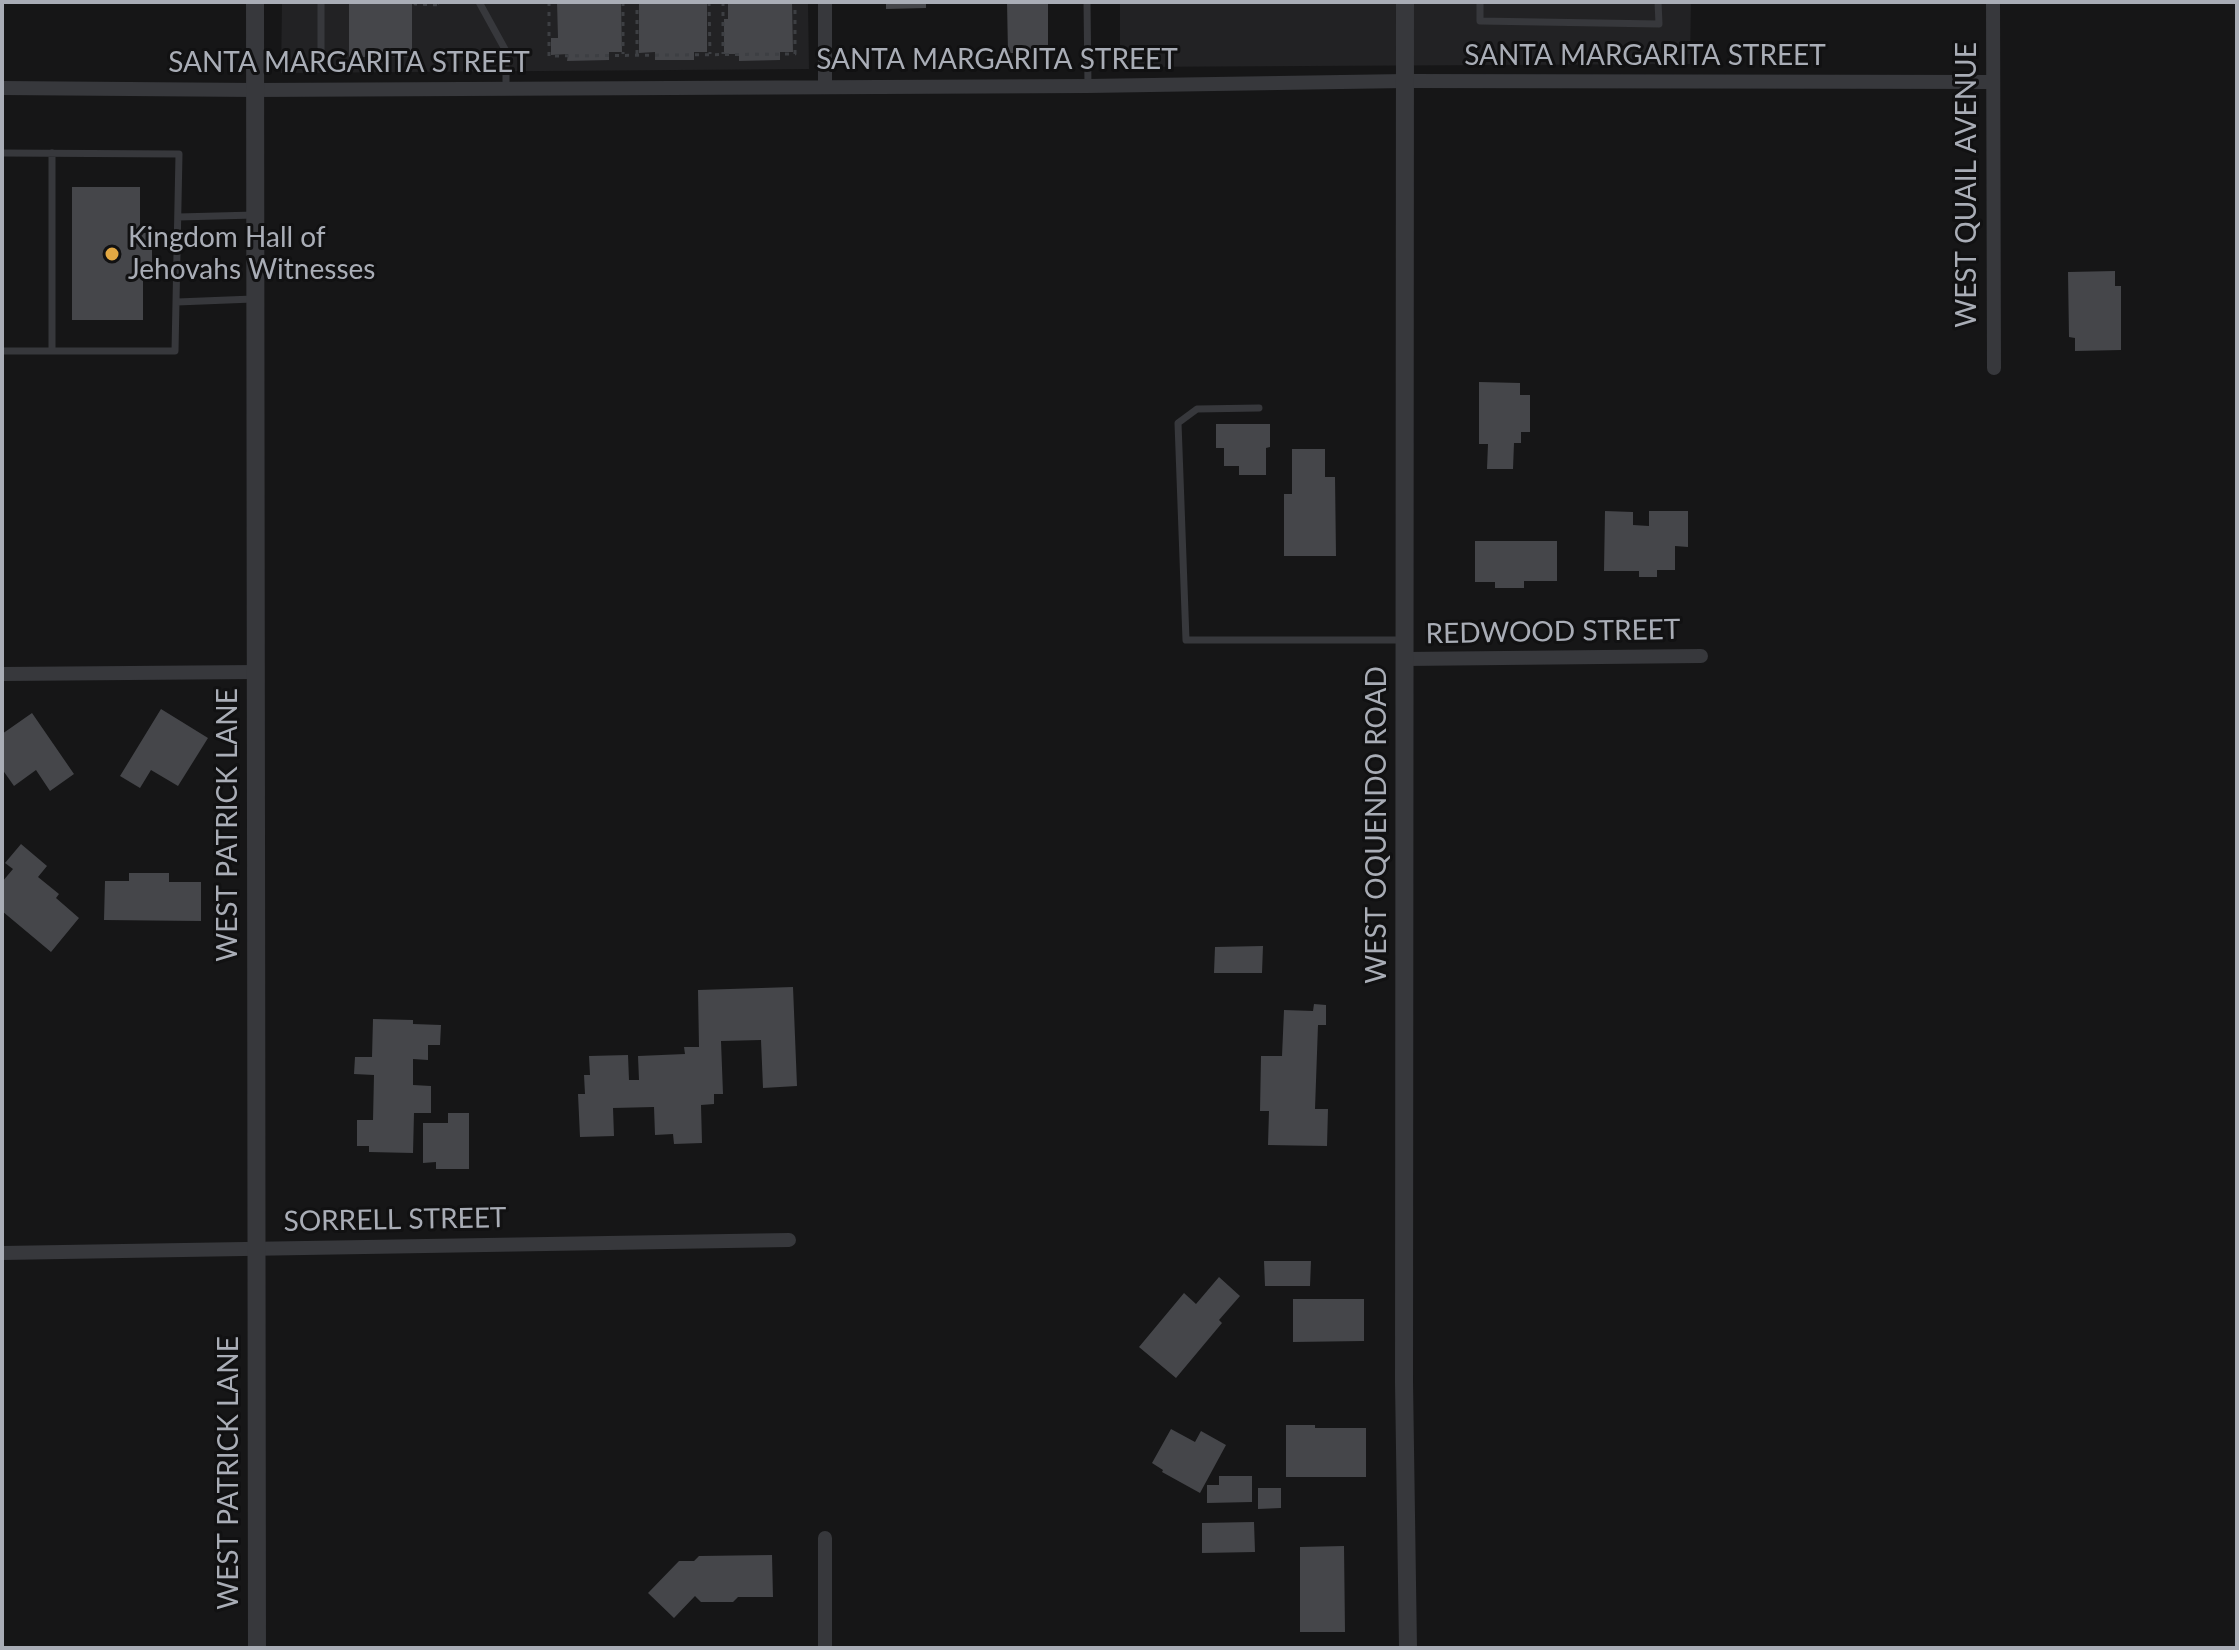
<!DOCTYPE html>
<html>
<head>
<meta charset="utf-8">
<style>
	body { margin:0 }
	#map { position:relative; width:2239px; height:1650px; overflow:hidden; background:#161617; font-family:Lato,sans-serif }
	canvas { display:block }
	.frame { position:absolute; inset:0; border:4px solid #a9adb6; pointer-events:none }
</style>
</head>
<body>
<div id="map">
<canvas width="2239" height="1650"></canvas>
<div class="frame"></div>
</div>
<script>
const c = document.querySelector('canvas').getContext('2d');
c.lineJoin = 'round';
function paint(path, color) { c.fillStyle = color; c.fill(path, 'evenodd'); }
const poly = rows => new Path2D(rows.map(r => 'M' + r).join(''));
function strokePath(path, color, width, dash) { c.strokeStyle = color; c.lineWidth = width; c.lineCap = dash ? 'butt' : 'round'; c.setLineDash(dash || []); c.stroke(path); }
function label(font, color, halo, rows, align = 'center') {
  c.font = font + ' Lato,sans-serif'; c.lineWidth = 6; c.setLineDash([]); c.textBaseline = 'middle'; c.strokeStyle = halo; c.fillStyle = color; for (const [text, x, y, turn = 0] of rows) {
    c.save(); c.translate(x, y); c.rotate((+turn || 0) * Math.PI / 180); c.textAlign = isNaN(turn) ? turn : align; if (halo) c.strokeText(text, 0, 0); c.fillText(text, 0, 0); c.restore();
  }
}
paint(poly([
	[282,2,808,2,809,69,281,73],
	[1120,2,1691,2,1690,64,1120,67]
]), '#222224');
paint(poly([
	[349,2,412,2,412,57,349,57],
	[557,2,621,2,622,52,609,52,609,60,567,61,568,54,551,55,551,38,558,38],
	[639,2,707,2,707,52,694,52,694,60,655,60,655,52,639,53],
	[728,2,792,2,793,52,780,52,780,60,739,61,739,54,724,54,724,19,728,19],
	[886,2,926,2,926,8,886,9],
	[1007,2,1048,2,1048,53,1008,53],
	[72,187,140,187,140,233,152,233,152,275,143,275,143,320,72,320],
	[2115,271,2115,286,2121,286,2121,350,2075,351,2075,338,2069,337,2068,272],
	[1479,382,1520,383,1520,395,1530,395,1530,432,1521,432,1521,443,1514,443,1513,469,1487,469,1488,444,1479,444],
	[1216,424,1270,424,1270,447,1266,448,1266,475,1239,475,1239,466,1224,466,1224,448,1216,448],
	[1292,449,1325,449,1325,477,1335,477,1336,556,1284,556,1284,494,1292,494],
	[1605,511,1633,512,1633,525,1649,526,1649,511,1688,511,1688,547,1675,546,1675,570,1657,570,1657,577,1639,577,1639,571,1604,571],
	[1475,541,1557,541,1557,581,1524,581,1524,588,1495,588,1495,582,1475,582],
	[161,709,208,738,178,786,151,770,140,788,120,776],
	[32,713,74,774,50,791,36,770,14,786,2,769,2,734],
	[21,844,47,866,38,877,59,894,56,898,79,918,51,952,2,911,2,882,13,869,5,863],
	[129,873,169,873,169,882,201,882,201,921,104,920,105,881,129,881],
	[1263,946,1262,973,1214,973,1215,947],
	[793,987,797,1086,763,1088,761,1040,721,1041,723,1094,714,1094,714,1104,701,1105,702,1143,674,1144,673,1134,655,1135,654,1107,613,1108,614,1136,580,1137,578,1094,585,1094,584,1075,590,1075,589,1056,628,1055,629,1080,639,1080,638,1056,685,1054,684,1047,699,1047,698,990],
	[1314,1004,1326,1005,1326,1025,1318,1025,1315,1109,1328,1109,1327,1146,1268,1145,1269,1111,1260,1111,1261,1056,1282,1056,1284,1010,1313,1011],
	[373,1019,413,1020,413,1024,441,1025,440,1045,428,1045,428,1060,413,1059,413,1085,431,1086,431,1113,414,1113,413,1153,369,1152,369,1146,357,1146,357,1120,373,1120,374,1075,354,1074,355,1057,372,1057],
	[448,1113,469,1113,469,1169,436,1169,436,1162,423,1163,423,1123,448,1123],
	[1264,1261,1311,1261,1310,1286,1265,1286],
	[1219,1277,1240,1296,1219,1320,1222,1323,1176,1378,1139,1347,1184,1293,1196,1304],
	[1293,1299,1364,1299,1364,1341,1293,1342],
	[1286,1425,1315,1425,1315,1428,1366,1428,1366,1477,1286,1477],
	[1171,1429,1195,1442,1201,1431,1226,1445,1200,1493,1162,1472,1163,1470,1152,1463],
	[1219,1476,1252,1476,1252,1502,1207,1503,1207,1485,1219,1485],
	[1258,1488,1281,1488,1281,1508,1258,1509],
	[1254,1522,1255,1552,1202,1553,1202,1523],
	[1344,1546,1345,1632,1300,1632,1300,1547],
	[772,1555,773,1597,738,1597,733,1602,701,1602,695,1596,674,1618,648,1593,679,1561,694,1561,699,1556]
]), '#45464a');
strokePath(poly([
	[415,2,415,4,441,5,438,2],
	[549,2,549,56,795,54,795,2],
	[623,2,623,54],
	[709,2,710,54],
	[723,2,723,54],
	[637,54,637,2]
]), '#3d3f43', 3, [4, 6]);
strokePath(poly([
	[479,2,506,51,506,88],
	[1087,2,1088,86],
	[1480,2,1480,21,1659,24,1658,2],
	[321,59,321,2],
	[2,153,179,154,175,351,2,351],
	[52,153,52,351],
	[178,217,255,215],
	[177,302,253,299],
	[1259,408,1197,409,1178,423,1186,640,1403,640]
]), '#37383c', 7);
strokePath(poly([
	[1993,2,1994,368],
	[825,87,825,2],
	[2,88,255,90,1088,86,1405,81,1992,82],
	[1405,659,1701,656],
	[2,674,256,672],
	[2,1253,789,1240],
	[825,1538,825,1648]
]), '#37383c', 14);
strokePath(poly([
	[255,2,257,1648],
	[1405,2,1404,1382,1408,1648]
]), '#37383c', 18);
for (const [x, y, r, color] of [
	[112,254,8,"#e2a843"]
]) { const dot = new Path2D(); dot.arc(x, y, r, 0, 2 * Math.PI); c.fillStyle = color; c.fill(dot); strokePath(dot, '#111112', 3); }
label('28px', '#a9adb6', '#111112', [
	["SANTA MARGARITA STREET",1645,56],
	["SANTA MARGARITA STREET",997,60],
	["SANTA MARGARITA STREET",349,63],
	["WEST QUAIL AVENUE",1967,185,-90],
	["REDWOOD STREET",1553,632,-1],
	["WEST PATRICK LANE",228,825,-90],
	["WEST OQUENDO ROAD",1377,825,-90],
	["SORRELL STREET",395,1220,-1],
	["WEST PATRICK LANE",229,1473,-90]
]);
label('28px', '#a9adb6', '#111112', [
	["Kingdom Hall of",128,238],
	["Jehovahs Witnesses",128,270]
], 'left');
</script>
</body>
</html>
